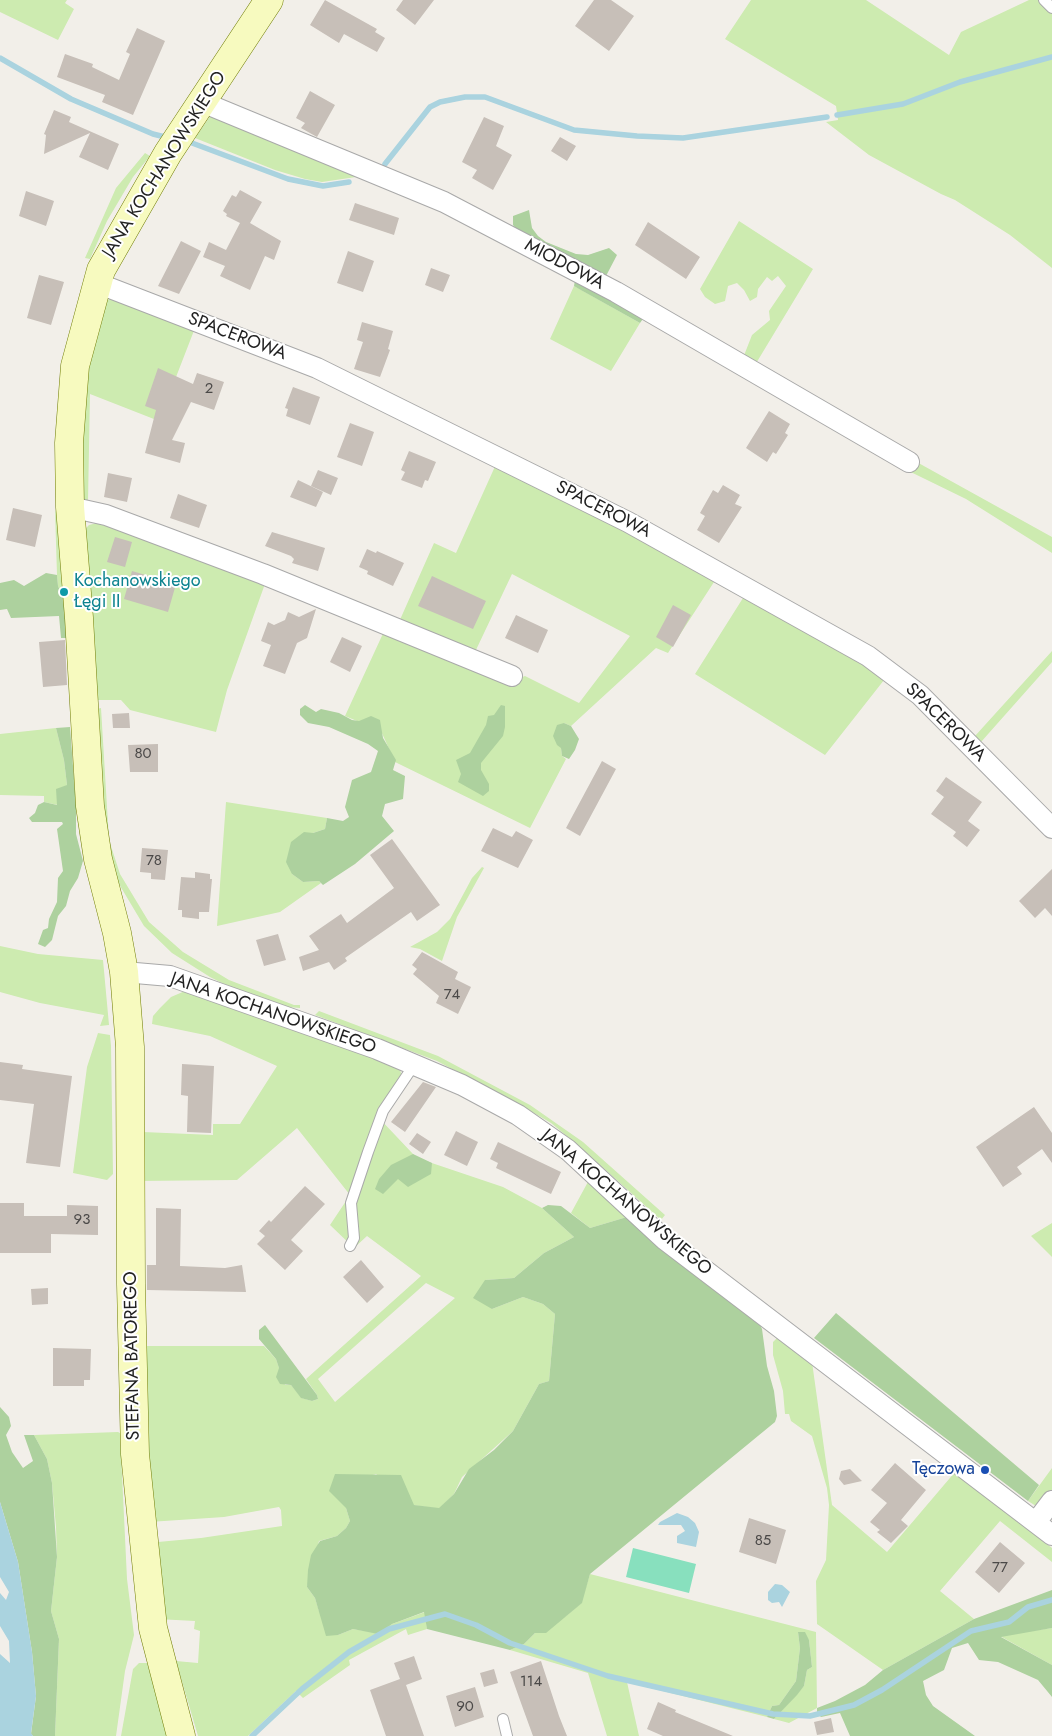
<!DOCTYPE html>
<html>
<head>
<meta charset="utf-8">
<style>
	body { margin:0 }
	canvas { display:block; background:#f2efe9 }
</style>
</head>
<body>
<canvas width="1052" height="1736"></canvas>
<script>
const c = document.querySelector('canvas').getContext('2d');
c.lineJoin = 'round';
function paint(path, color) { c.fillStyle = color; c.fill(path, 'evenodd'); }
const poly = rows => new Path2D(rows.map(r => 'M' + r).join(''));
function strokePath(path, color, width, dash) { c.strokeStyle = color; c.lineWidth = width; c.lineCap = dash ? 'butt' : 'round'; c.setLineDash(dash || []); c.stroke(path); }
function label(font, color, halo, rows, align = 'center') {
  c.font = font + ' Jost,sans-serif'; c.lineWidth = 4; c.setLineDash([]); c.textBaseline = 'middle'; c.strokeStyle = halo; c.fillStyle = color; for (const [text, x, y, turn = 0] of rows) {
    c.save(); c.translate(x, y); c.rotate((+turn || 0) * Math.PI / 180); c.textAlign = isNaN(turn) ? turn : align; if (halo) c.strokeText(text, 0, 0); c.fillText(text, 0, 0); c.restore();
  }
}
paint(poly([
	[0,0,67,0,65,3,74,9,58,40,0,12],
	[751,0,866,0,949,55,961,32,1029,0,1040,0,1052,12,1052,268,1010,235,955,200,941,194,869,155,826,122,838,120,836,106,725,39],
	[213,112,355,176,356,177,322,182,305,179,275,170,195,138],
	[145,153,150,156,133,177,107,221,90,259,85,258,116,188],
	[739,221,813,269,752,370,743,358,752,335,770,320,769,311,786,286,778,276,772,281,767,277,758,289,757,297,750,301,744,290,737,283,728,286,725,301,715,304,705,297,700,289],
	[574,286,640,323,611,371,550,339],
	[113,297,195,328,159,421,90,394,88,501,83,504,80,414,83,391,104,302],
	[886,445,1052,537,1052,553,966,499,882,458,899,461],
	[497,462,619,525,888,675,825,755,695,674,743,598,714,582,668,653,656,648,571,726,564,723,561,748,562,756,566,759,530,828,395,762,381,731,345,716,386,627,510,682,525,676,579,703,630,636,512,574,475,652,399,622,434,543,456,553],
	[55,510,58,519,64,600,58,586,57,575],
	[101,522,266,581,227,690,216,732,130,710,121,700,94,700,83,531,89,525],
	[1052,651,1052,662,981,742,975,736],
	[101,708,109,840,120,874,149,922,183,952,229,980,294,1005,300,1005,300,1008,288,1007,232,988,210,977,172,953,144,926,113,874,103,842,97,709],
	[56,728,64,760,67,785,58,797,58,805,44,802,44,796,0,795,0,734],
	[226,802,327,818,325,829,313,833,292,874,303,882,319,881,321,883,280,912,217,926],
	[482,867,484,868,457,917,442,961,420,949,410,947,437,932,450,919,472,878],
	[0,946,38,954,103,960,109,1025,100,1026,104,1015,40,1003,0,992],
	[185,991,399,1067,402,1076,379,1118,413,1154,417,1158,503,1187,542,1208,574,1237,544,1253,514,1278,485,1280,492,1309,523,1297,543,1304,555,1314,549,1381,539,1384,513,1431,462,1477,454,1494,439,1509,413,1505,376,1474,373,1475,346,1508,350,1521,346,1528,337,1536,319,1541,307,1587,315,1598,319,1611,338,1635,353,1629,378,1633,392,1624,425,1612,427,1629,408,1635,406,1629,349,1660,350,1665,303,1698,296,1691,248,1736,198,1736,176,1661,198,1663,200,1631,194,1629,195,1621,157,1619,150,1546,158,1542,201,1538,282,1526,281,1510,279,1507,224,1517,149,1522,145,1437,149,1436,145,1346,264,1346,276,1359,285,1385,291,1385,302,1398,312,1401,318,1399,317,1395,306,1379,421,1276,367,1236,354,1248,330,1225,350,1195,297,1128,237,1180,137,1181,143,1132,213,1135,213,1124,240,1124,277,1066,210,1036,152,1024,153,1016,160,1008,171,997],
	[426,1283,455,1298,335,1402,318,1379],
	[319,1011,438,1056,530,1105,583,1142,665,1215,661,1220,580,1147,551,1123,527,1109,437,1061,315,1015],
	[98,1033,110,1035,111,1046,113,1174,107,1180,73,1173,87,1067],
	[589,1180,627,1217,590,1228,571,1213],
	[1052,1223,1052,1257,1031,1236],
	[778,1337,812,1362,832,1505,887,1552,955,1472,1052,1548,1052,1562,1000,1521,940,1591,974,1619,883,1670,817,1624,816,1581,826,1560,829,1505,827,1488,812,1436,791,1421,789,1414,785,1414,783,1391,773,1355,773,1342],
	[118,1432,120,1433,127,1579,134,1635,125,1671,116,1736,55,1736,59,1639,51,1611,57,1557,56,1527,52,1483,47,1459,34,1435],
	[1052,1468,1052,1494,1036,1506,1028,1501],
	[590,1574,816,1632,817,1708,789,1723,774,1719,804,1686,807,1670,812,1667,809,1640,798,1632,800,1648,796,1681,779,1705,772,1706,767,1717,627,1682,639,1736,607,1736,588,1673,510,1650,524,1644,535,1633,566,1616,581,1603],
	[1052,1628,1052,1665,1000,1636,1010,1634],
	[139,1663,147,1663,169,1736,121,1736,133,1669]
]), '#cdebb0');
paint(poly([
	[529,210,532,228,538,236,546,242,576,254,588,255,609,248,617,255,606,276,518,231,513,225,513,216],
	[575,280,645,316,640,323,579,289,574,286],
	[46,573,57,575,58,586,64,600,67,638,61,638,59,616,11,618,7,609,0,610,0,583,14,580,24,586],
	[305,705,316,712,321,709,339,713,352,720,359,721,371,716,380,720,383,738,396,760,393,770,405,776,403,799,385,804,382,816,394,831,355,864,323,885,319,881,303,882,292,874,286,862,291,842,304,832,313,833,325,829,327,818,343,821,349,817,345,807,352,780,371,772,378,751,368,744,329,727,308,723,300,715,300,709],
	[501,705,505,706,505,727,503,736,481,763,481,770,489,784,489,791,483,796,458,782,461,774,456,760,470,753,486,725,488,716,494,715],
	[564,723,571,726,579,739,575,750,569,759,562,756,561,748,557,745,553,736,557,725],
	[70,727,76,805,76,834,83,861,78,878,70,891,66,906,58,916,52,940,45,947,38,944,43,930,48,928,49,919,57,902,58,878,63,871,57,829,63,824,62,822,32,822,29,818,35,813,38,805,44,802,57,805,56,789,67,785,64,760,56,728],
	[413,1154,432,1163,431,1174,408,1187,398,1179,383,1194,375,1189,379,1179,391,1165],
	[548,1205,561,1206,590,1228,627,1217,758,1320,762,1329,767,1366,774,1391,777,1416,775,1422,590,1574,582,1603,546,1633,535,1633,524,1644,510,1650,427,1629,424,1612,392,1624,378,1634,353,1629,338,1635,326,1636,315,1598,307,1587,308,1570,311,1555,320,1541,337,1536,346,1528,350,1521,346,1508,329,1491,335,1474,401,1475,414,1505,439,1508,454,1494,469,1469,494,1450,513,1431,539,1384,549,1381,555,1314,543,1304,523,1297,492,1309,473,1298,485,1280,514,1278,544,1253,574,1237,542,1208],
	[836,1313,1039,1485,1028,1501,814,1338],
	[265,1325,317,1395,318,1399,312,1401,301,1398,291,1385,280,1384,276,1377,279,1368,276,1359,259,1339,259,1330],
	[0,1407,9,1417,11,1426,6,1435,12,1452,23,1468,33,1461,24,1435,34,1435,47,1459,52,1483,57,1557,51,1611,59,1639,55,1736,33,1736,31,1734,36,1696,32,1652,18,1562,0,1502],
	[1052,1590,1052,1628,1001,1637,1052,1665,1052,1697,1038,1680,998,1662,979,1660,968,1643,952,1648,944,1670,923,1681,926,1695,933,1706,975,1736,850,1736,840,1713,821,1717,817,1713,817,1708,835,1701,865,1685,883,1670,974,1619],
	[798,1632,805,1632,809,1640,812,1667,807,1670,804,1686,797,1695,774,1719,767,1717,772,1706,779,1705,796,1681,800,1648]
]), '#add19e');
paint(poly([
	[633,1548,696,1564,689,1593,626,1577]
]), '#88e0be');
paint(poly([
	[0,1502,18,1562,32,1652,36,1696,31,1733,33,1736,0,1736,0,1654,10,1663,9,1641,0,1626,0,1593,6,1600,9,1592,0,1577],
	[677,1513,688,1517,695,1523,699,1532,696,1547,677,1543,677,1536,685,1531,681,1525,658,1525,660,1522],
	[775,1584,782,1585,790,1592,782,1607,779,1602,772,1603,768,1600,768,1592]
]), '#aad3df');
strokePath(poly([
	[0,58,71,99,153,134,165,137],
	[837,115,903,104,960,82,1052,57],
	[192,143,288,179,323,186,349,182],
	[385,164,430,107,440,102,465,97,485,97,574,130,637,136,683,138,827,117],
	[252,1736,302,1689,349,1652,389,1629,445,1614,476,1625,510,1643,608,1676,773,1714,810,1716,854,1705,882,1690,971,1631,1009,1622,1028,1607,1052,1600]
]), '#aad3df', 5.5);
paint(poly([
	[325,0,377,29,375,32,385,38,377,52,344,34,339,43,310,25],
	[403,0,434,0,415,25,396,10],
	[594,0,611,0,634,16,609,51,575,26],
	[137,28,165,41,133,115,102,102,105,95,57,77,65,54,93,64,92,67,119,80,130,54,126,52],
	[310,91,335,105,317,137,301,128,305,123,296,118],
	[54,110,71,117,69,122,119,144,108,170,79,157,90,133,44,154,46,135,44,134],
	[484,117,504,126,496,146,512,155,493,190,472,178,477,170,462,162],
	[560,137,576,146,567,161,551,151],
	[240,190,262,202,250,223,281,241,274,260,265,256,250,290,220,276,225,266,203,257,209,242,226,250,240,223,226,216,227,214,223,211,232,195,236,197],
	[26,191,54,201,46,226,19,216],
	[355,203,399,218,394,235,349,220],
	[648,222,700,257,686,279,635,245],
	[181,241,201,251,179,294,158,286],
	[348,251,374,261,363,292,337,283],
	[431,268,450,275,443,292,425,285],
	[39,275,64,282,51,325,27,318],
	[362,322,393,331,388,349,390,350,380,377,354,369,363,342,357,340],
	[158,368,193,384,197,373,224,382,214,410,191,402,172,440,185,443,180,463,145,453,156,410,145,406],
	[293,387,320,397,310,425,286,416,288,409,285,408],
	[769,411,790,424,785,433,788,435,776,454,773,452,767,462,746,448],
	[350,423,374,432,362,466,337,457],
	[409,451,436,462,428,481,425,480,422,488,401,480,405,472,401,470],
	[318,470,338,478,331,495,311,486],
	[108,473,132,478,127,502,104,497],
	[298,480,323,492,316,507,290,497],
	[723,485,740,495,735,504,742,507,719,543,697,530,705,516,700,513,713,490,718,493],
	[178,494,207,505,199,528,170,518],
	[13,508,42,515,35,547,6,540],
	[272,532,325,548,318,571,292,563,294,559,291,556,265,546],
	[115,537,132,542,125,567,107,562],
	[367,549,376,553,377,551,404,563,393,586,367,574,368,571,359,567],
	[132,571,176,584,168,612,124,599],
	[432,576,486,601,473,629,418,606],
	[673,605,691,615,673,647,656,637],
	[316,609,307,638,297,643,285,674,263,666,271,645,261,641,268,622,274,625,285,620,288,612,299,617],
	[516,615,548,630,538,653,505,638],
	[342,637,362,646,350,672,330,662],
	[65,640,67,685,43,687,39,642],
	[129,713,130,728,113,728,112,714],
	[158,744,158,772,130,772,128,745],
	[602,761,616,769,580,836,566,828],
	[946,777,982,802,968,821,980,830,967,847,953,836,956,832,931,814,944,797,936,791],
	[493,828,512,837,516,831,533,840,518,868,481,851],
	[392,839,440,905,417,921,411,912,345,958,347,961,334,970,329,962,303,971,299,957,319,950,309,936,341,914,347,923,394,888,370,855],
	[142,848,168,850,165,880,151,879,151,873,140,872],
	[1052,869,1052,916,1045,908,1035,918,1019,901],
	[195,872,210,874,210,879,212,879,209,912,199,912,199,919,182,917,182,910,178,910,181,877,195,878],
	[278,934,286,960,264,966,256,940],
	[422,952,458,972,455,979,471,987,458,1014,436,1003,439,996,413,974,417,969,412,965],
	[0,1062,23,1065,22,1069,72,1076,60,1167,26,1163,34,1104,0,1100],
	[182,1064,214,1066,211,1133,187,1132,188,1096,181,1095],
	[423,1082,436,1087,405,1132,391,1122],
	[1034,1107,1052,1133,1052,1163,1042,1149,1017,1167,1022,1174,1003,1187,976,1147],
	[456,1131,478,1142,467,1166,444,1155],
	[417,1133,431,1142,423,1154,409,1144],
	[498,1142,561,1172,551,1194,496,1168,498,1163,490,1159],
	[305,1186,325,1204,291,1240,303,1251,285,1270,257,1244,265,1236,259,1231,269,1220,271,1222],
	[0,1203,24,1203,24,1216,67,1216,67,1205,98,1206,98,1235,51,1234,51,1253,0,1253],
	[156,1208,181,1209,180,1266,225,1268,242,1265,246,1292,147,1290,147,1265,156,1265],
	[361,1260,384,1287,367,1303,343,1277],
	[48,1288,48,1304,32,1305,31,1289],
	[53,1348,91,1349,90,1380,84,1380,84,1386,53,1386],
	[895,1463,926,1490,901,1520,908,1526,891,1543,877,1532,880,1530,870,1522,887,1503,871,1490],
	[850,1469,862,1481,844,1485,839,1479,841,1471],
	[749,1518,786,1530,776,1564,739,1552],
	[1000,1542,1025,1563,999,1593,975,1572],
	[414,1656,422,1679,406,1685,424,1736,386,1736,370,1690,400,1679,394,1663],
	[541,1661,559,1716,567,1736,533,1736,521,1703,510,1672],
	[494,1669,498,1683,484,1687,480,1673],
	[475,1687,484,1717,455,1727,446,1696],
	[658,1702,676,1710,675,1712,733,1736,663,1736,647,1729],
	[831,1718,834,1732,817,1735,814,1722]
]), '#c7bfb8');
const lane = poly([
	[1044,0,1052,8],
	[350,1246,354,1238,351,1203,368,1152,383,1111,414,1065],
	[503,1719,507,1736]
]);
const street = poly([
	[202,102,444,202,616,292,909,462],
	[97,283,317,368,628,522,868,656,920,695,1052,828],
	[70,507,106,515,263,574,512,676],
	[124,972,170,976,377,1049,462,1085,518,1115,568,1150,664,1239,1052,1535],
	[1036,1522,1052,1501]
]);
const secondary = poly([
	[181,1736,153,1628,135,1454,131,1284,130,1047,124,972,117,933,98,859,90,806,79,618,70,507,69,443,75,366,101,270,168,153,269,0]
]);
strokePath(lane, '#a9a9a9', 12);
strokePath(street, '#a9a9a9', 22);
strokePath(secondary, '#707d05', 29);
strokePath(lane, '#fff', 10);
strokePath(street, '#fff', 20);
strokePath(secondary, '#f7fabf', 28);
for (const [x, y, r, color] of [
	[64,592,5,"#0f9aa8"],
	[985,1470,5,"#1a4fb4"]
]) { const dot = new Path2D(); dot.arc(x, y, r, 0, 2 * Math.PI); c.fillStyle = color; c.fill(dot); strokePath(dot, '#fff', 2); }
label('15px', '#4b4948', null, [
	["2",209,389],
	["80",143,754],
	["78",154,861],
	["74",452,995],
	["93",82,1220],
	["85",763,1541],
	["77",1000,1568],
	["114",531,1682],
	["90",465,1707]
]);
label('18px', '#222', '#fff', [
	["JANA KOCHANOWSKIEGO",165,165,-58],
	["MIODOWA",564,265,28],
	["SPACEROWA",237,337,21],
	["SPACEROWA",603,510,27],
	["SPACEROWA",945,723,44],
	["JANA KOCHANOWSKIEGO",273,1014,19],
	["JANA KOCHANOWSKIEGO",626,1203,40],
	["STEFANA BATOREGO",133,1356,-91]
]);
label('18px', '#0d838f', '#fff', [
	["Kochanowskiego",74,582],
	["Łęgi II",74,603]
], 'left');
label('18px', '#164399', '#fff', [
	["Tęczowa",975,1470]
], 'right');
</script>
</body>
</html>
